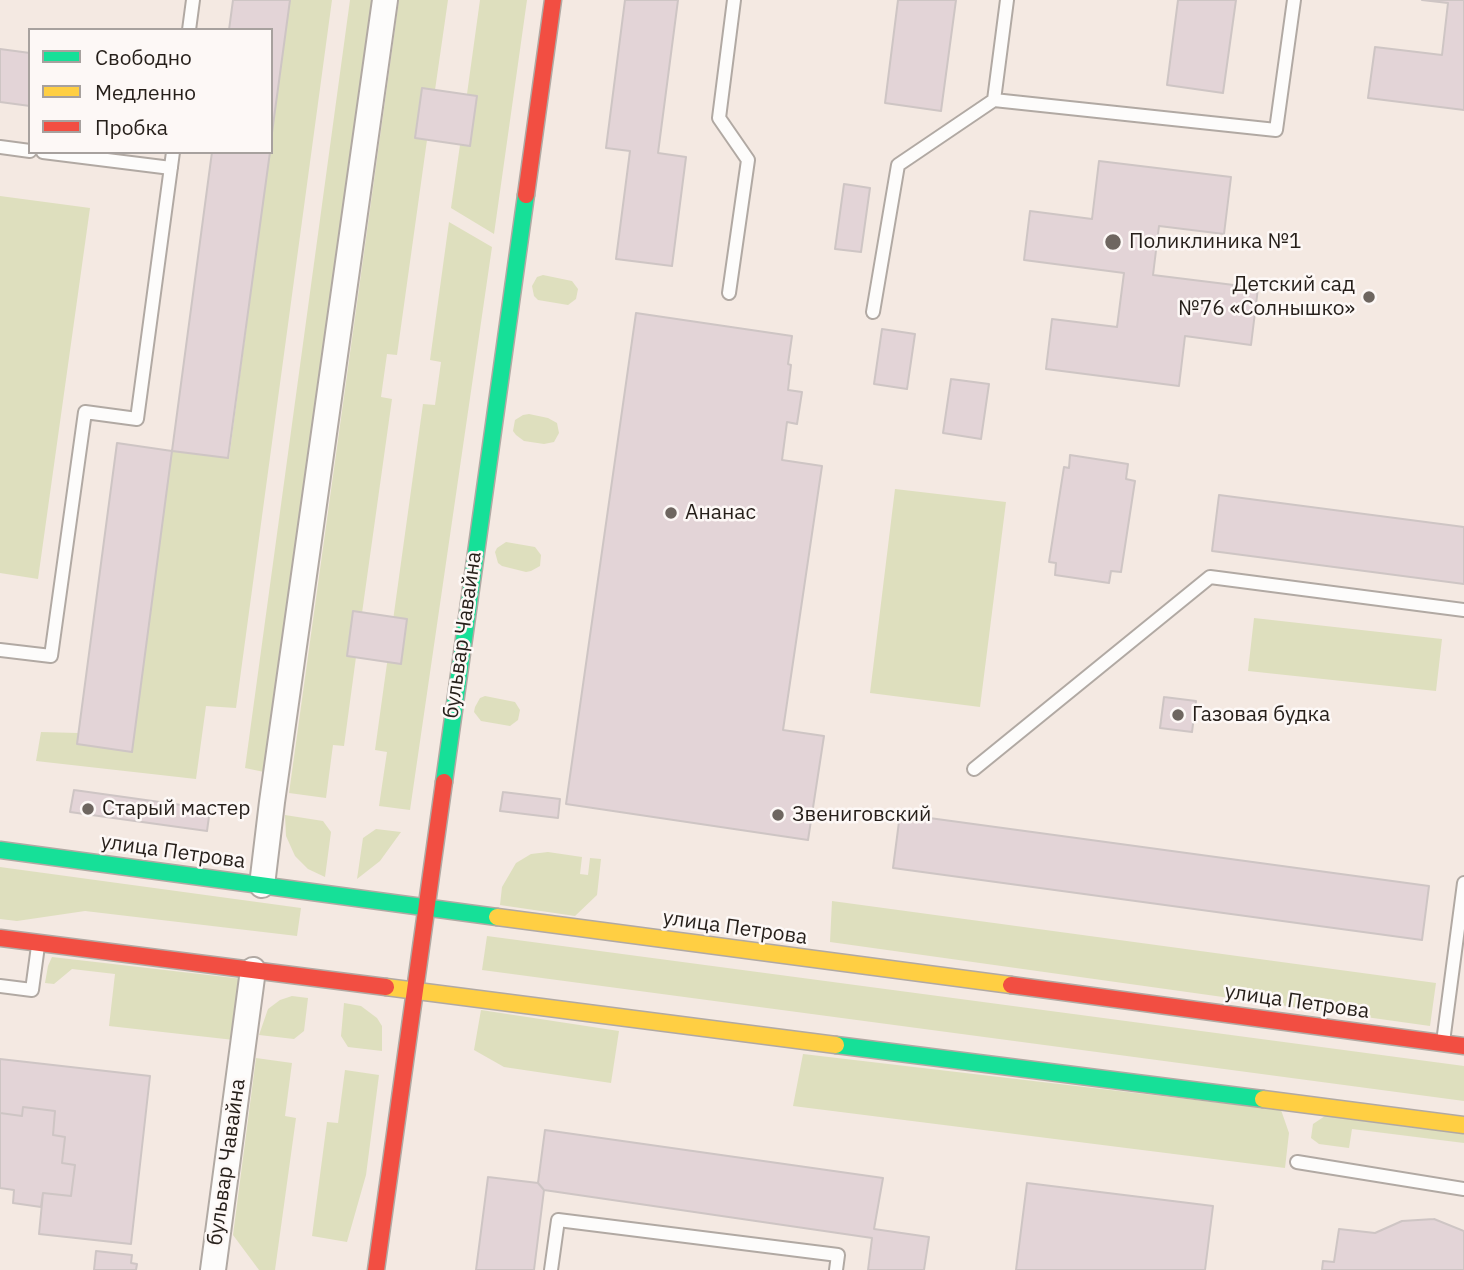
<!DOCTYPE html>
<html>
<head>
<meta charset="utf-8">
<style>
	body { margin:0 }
	#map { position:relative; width:1464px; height:1270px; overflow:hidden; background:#f4e9e2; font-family:"IBM Plex Sans",sans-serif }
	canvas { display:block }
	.legend { position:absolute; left:28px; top:28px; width:245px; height:126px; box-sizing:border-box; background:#fdf8f6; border:2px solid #a7a19e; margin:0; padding:9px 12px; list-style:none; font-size:21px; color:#261f1a }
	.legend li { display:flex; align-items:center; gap:14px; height:35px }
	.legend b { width:35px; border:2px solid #a7a19e }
</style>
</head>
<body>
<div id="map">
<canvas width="1464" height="1270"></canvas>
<ul class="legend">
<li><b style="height:9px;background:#16e098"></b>Свободно</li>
<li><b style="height:9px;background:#ffcf43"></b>Медленно</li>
<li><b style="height:9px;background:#f24e42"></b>Пробка</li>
</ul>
</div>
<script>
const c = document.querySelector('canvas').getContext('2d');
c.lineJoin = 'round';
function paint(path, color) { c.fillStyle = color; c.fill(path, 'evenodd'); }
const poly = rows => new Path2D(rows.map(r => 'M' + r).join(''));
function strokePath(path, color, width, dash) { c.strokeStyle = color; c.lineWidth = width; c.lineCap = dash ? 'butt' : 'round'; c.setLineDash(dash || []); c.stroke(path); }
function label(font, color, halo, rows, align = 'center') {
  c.font = font + ' "IBM Plex Sans",sans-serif'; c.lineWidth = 5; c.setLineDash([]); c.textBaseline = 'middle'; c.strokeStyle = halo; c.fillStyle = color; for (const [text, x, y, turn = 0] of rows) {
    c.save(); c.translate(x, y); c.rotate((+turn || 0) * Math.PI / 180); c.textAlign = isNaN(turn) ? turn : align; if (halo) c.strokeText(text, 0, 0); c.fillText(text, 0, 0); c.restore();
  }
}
paint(poly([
	[290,0,332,0,236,708,206,706,196,779,36,761,41,732,78,733,77,744,132,751,172,451,229,458],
	[350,0,374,0,264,772,245,768],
	[399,0,448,0,435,90,415,138,427,140,397,355,387,354,381,397,392,399,362,613,353,612,347,656,356,657,344,746,333,745,326,798,289,793],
	[480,0,527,0,494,234,451,208,460,145,470,146,477,96,467,94],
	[0,196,90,208,38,579,0,573],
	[449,222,492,247,410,810,379,806,387,752,375,750,423,404,435,405,441,362,430,360],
	[543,275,572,281,578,289,576,299,568,305,538,300,534,296,532,286,537,277],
	[529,414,548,418,557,423,559,433,554,442,544,444,524,441,516,435,513,431,515,420,523,415],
	[895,489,1006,502,980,707,870,693],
	[506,542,535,547,541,555,540,566,531,571,526,572,502,566,498,563,495,552,497,548],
	[1254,618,1442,639,1436,691,1248,671],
	[485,696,515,702,520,710,518,720,510,726,481,721,474,712,475,707,480,698],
	[285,815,323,821,331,832,325,877,308,869,295,856,286,836],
	[376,829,401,832,380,861,357,879,363,838],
	[548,852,582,857,580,874,588,875,590,858,601,859,597,895,575,916,500,905,502,887,516,863,531,854],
	[0,867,301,908,297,936,85,911,17,921,0,919],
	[832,901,1436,983,1430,1026,830,942],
	[487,936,1464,1066,1464,1101,482,970],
	[52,957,243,979,234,1040,109,1026,115,974,72,969,54,984,45,983,48,966],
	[292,996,308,998,304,1031,294,1039,259,1035,268,1009,280,1000],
	[344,1003,361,1006,377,1018,382,1026,382,1051,348,1047,341,1036],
	[481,1010,619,1031,611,1083,504,1067,474,1050],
	[803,1054,1281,1110,1289,1133,1285,1168,793,1106],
	[256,1058,292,1063,285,1116,296,1118,275,1270,259,1270,233,1235],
	[345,1070,379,1075,366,1175,347,1242,312,1236,327,1122,338,1123],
	[1325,1116,1464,1134,1464,1143,1352,1129,1349,1148,1319,1144,1311,1138,1313,1124]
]), '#dedfbe');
const building = poly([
	[233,0,290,0,271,140,271,30,229,30,233,0],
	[625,0,678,0,658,153,686,157,672,266,616,259,630,151,606,148,625,0],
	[898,0,956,0,941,111,885,103,898,0],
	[1178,0,1236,0,1223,93,1167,85,1178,0],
	[1422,0,1464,0,1464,110,1368,98,1375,47,1442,55,1448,3,1422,0],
	[0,49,30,53,30,106,0,102,0,49],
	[422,88,477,96,470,146,415,138,422,88],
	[212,152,270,152,228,458,172,451,132,752,77,744,117,443,172,451,212,152],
	[1099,161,1231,177,1224,234,1159,226,1153,275,1258,288,1251,345,1185,336,1179,386,1046,369,1052,319,1117,327,1124,273,1024,260,1030,211,1092,219,1099,161],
	[844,184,870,188,861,252,835,249,844,184],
	[636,313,792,336,788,364,791,365,788,390,802,392,797,424,787,422,782,460,822,466,783,730,824,736,808,840,566,804,636,313],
	[882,329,915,334,907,389,874,384,882,329],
	[951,379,989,384,981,439,943,433,951,379],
	[1070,455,1128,464,1126,479,1135,481,1121,572,1111,571,1109,583,1055,575,1056,563,1049,562,1064,467,1069,468,1070,455],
	[1219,495,1464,527,1464,584,1212,551,1219,495],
	[353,611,407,619,401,664,347,656,353,611],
	[1164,697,1196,701,1192,732,1160,728,1164,697],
	[74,790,210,809,207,831,70,812,74,790],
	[503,792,560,799,558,818,500,811,503,792],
	[900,814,1429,886,1422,940,893,868,900,814],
	[0,1059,150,1076,131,1244,39,1234,43,1193,71,1196,75,1165,62,1163,65,1137,53,1135,55,1111,23,1107,22,1116,0,1113,0,1059],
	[23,1107,55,1111,53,1135,65,1137,62,1163,75,1165,71,1196,43,1193,41,1207,13,1203,14,1190,0,1188,0,1113,22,1116,23,1107],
	[545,1130,883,1178,874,1229,929,1237,924,1270,868,1270,872,1238,544,1190,538,1183,545,1130],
	[488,1177,538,1183,544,1190,534,1270,476,1270,488,1177],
	[1027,1183,1213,1206,1205,1270,1016,1270,1027,1183],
	[1434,1219,1464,1231,1464,1270,1322,1270,1323,1261,1334,1262,1339,1229,1375,1233,1402,1221,1434,1219],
	[96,1251,132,1255,131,1263,137,1264,136,1270,94,1270,96,1251]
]);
paint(building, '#e3d4d7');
strokePath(building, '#cec5c4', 2);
const lane = poly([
	[189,30,193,0],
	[994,100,1007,0],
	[0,147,30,151],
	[43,152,171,168],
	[729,293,748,160,719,118,734,0],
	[873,312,898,165,994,100,1276,130,1294,0],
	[0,650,51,656,85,412,137,419,173,152],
	[974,769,1210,577,1464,610],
	[0,986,32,990,38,946],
	[1443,1042,1464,883],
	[1297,1162,1464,1189],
	[551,1270,558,1220,838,1255,836,1270]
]);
const street = poly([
	[262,885,272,802,385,0],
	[213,1270,253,970]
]);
const fast = poly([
	[444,782,526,195],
	[0,850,497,917],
	[836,1045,1263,1099]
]);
const slow = poly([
	[497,917,1011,985],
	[386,987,836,1045],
	[1263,1099,1464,1125]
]);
const jam = poly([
	[526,195,553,0],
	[0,938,386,987],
	[1011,985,1464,1046],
	[376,1270,444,782]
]);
strokePath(lane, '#b1a9a3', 16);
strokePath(street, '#b1a9a3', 28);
strokePath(fast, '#b1a9a3', 19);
strokePath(slow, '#b1a9a3', 19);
strokePath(jam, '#b1a9a3', 19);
strokePath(lane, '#fdfcfb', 12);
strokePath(street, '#fdfcfb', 24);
strokePath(fast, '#16e098', 16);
strokePath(slow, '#ffcf43', 16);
strokePath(jam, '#f24e42', 16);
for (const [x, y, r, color] of [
	[1113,242,9,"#6e6660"],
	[1369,297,7,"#6e6660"],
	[671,513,7,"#6e6660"],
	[1178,715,7,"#6e6660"],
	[88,809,7,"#6e6660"],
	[778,815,7,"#6e6660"]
]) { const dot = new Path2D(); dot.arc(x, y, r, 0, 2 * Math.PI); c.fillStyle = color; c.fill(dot); strokePath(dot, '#fdf8f6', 2.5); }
label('21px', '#261f1a', '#fdf8f6', [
	["Поликлиника №1",1129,242],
	["Детский сад",1355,285,"right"],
	["№76 «Солнышко»",1355,309,"right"],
	["Ананас",685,513],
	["Газовая будка",1192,715],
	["Старый мастер",102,809],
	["Звениговский",792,815]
], 'left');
label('21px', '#261f1a', '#fdf8f6', [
	["бульвар Чавайна",463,635,-82],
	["улица Петрова",173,852,8],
	["улица Петрова",735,928,8],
	["улица Петрова",1297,1002,8],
	["бульвар Чавайна",227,1162,-82]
]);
</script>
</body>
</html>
